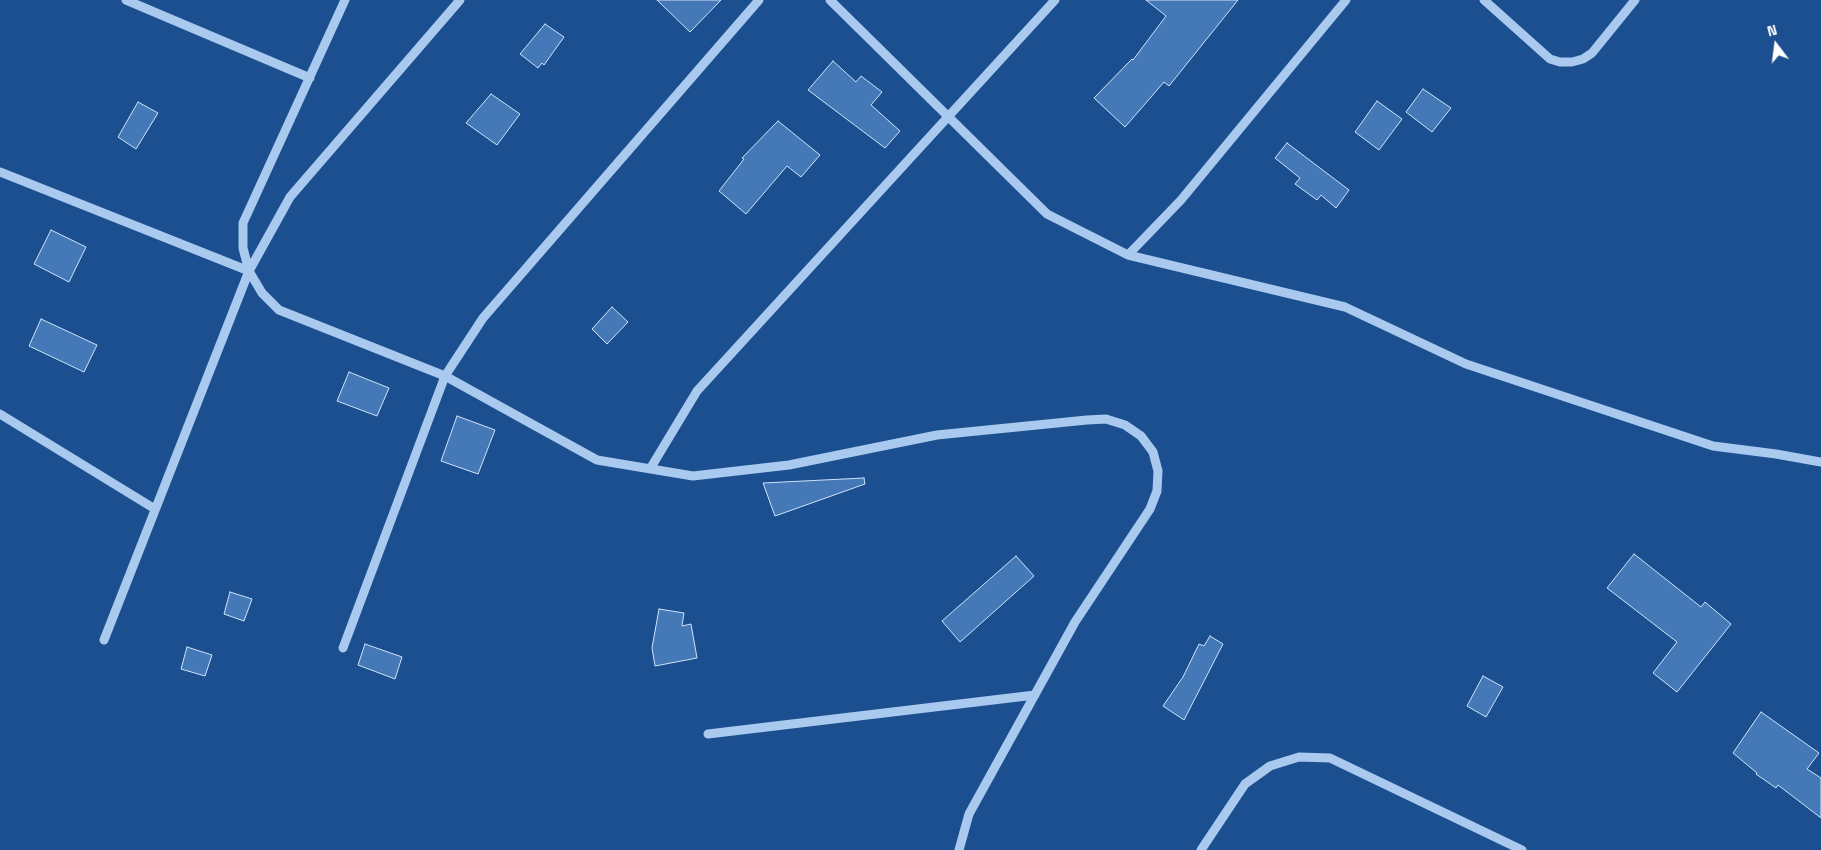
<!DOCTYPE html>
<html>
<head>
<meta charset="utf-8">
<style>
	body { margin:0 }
	#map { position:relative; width:1821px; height:850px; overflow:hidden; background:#1b4f8f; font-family:"Space Grotesk",sans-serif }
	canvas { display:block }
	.north { position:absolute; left:1751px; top:20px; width:50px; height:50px; -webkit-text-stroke:4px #1b4f8f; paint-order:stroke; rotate:345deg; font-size:14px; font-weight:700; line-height:20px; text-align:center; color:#fff }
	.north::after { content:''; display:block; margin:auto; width:18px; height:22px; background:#fff; clip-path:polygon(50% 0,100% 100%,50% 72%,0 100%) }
</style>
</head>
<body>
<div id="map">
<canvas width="1821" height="850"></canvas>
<div class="north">N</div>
</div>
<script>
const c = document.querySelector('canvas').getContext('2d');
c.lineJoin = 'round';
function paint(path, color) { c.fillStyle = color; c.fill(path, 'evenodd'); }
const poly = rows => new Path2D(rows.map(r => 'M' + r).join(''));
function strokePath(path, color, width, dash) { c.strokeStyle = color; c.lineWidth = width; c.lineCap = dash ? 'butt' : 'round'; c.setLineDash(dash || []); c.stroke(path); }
const building = poly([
	[657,0,721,0,690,32,657,0],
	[1146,0,1238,0,1169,86,1164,82,1125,127,1094,98,1132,59,1133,60,1166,16,1146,0],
	[545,24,564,37,544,65,542,63,538,68,520,54,545,24],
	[833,61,856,82,861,76,882,92,871,105,900,131,885,148,808,90,833,61],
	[1423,89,1451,108,1432,132,1406,112,1423,89],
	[491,94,520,114,497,145,466,123,491,94],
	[1377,101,1402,119,1379,150,1355,132,1377,101],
	[138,102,158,113,136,149,118,137,138,102],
	[778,121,820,155,801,177,787,166,746,214,719,191,744,159,742,158,778,121],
	[1287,143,1349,190,1336,208,1321,195,1317,200,1295,184,1300,178,1275,158,1287,143],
	[51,230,86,247,69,282,34,264,51,230],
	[612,307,628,322,607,344,592,329,612,307],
	[41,319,97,345,84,372,29,346,41,319],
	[349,372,389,388,377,416,337,401,349,372],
	[457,416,495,430,478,474,441,461,457,416],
	[864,478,865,484,775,516,763,483,864,478],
	[1634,554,1701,607,1705,602,1731,624,1677,692,1653,673,1677,642,1607,588,1634,554],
	[1016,556,1034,576,960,642,942,621,1016,556],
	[230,592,252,599,244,621,224,614,230,592],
	[659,609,684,613,682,626,691,624,697,658,655,666,652,648,659,609],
	[1210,636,1223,644,1184,720,1163,706,1183,677,1199,644,1204,646,1210,636],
	[365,644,402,657,395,679,358,665,365,644],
	[187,647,212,655,205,676,181,669,187,647],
	[1483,676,1503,687,1486,717,1467,706,1483,676],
	[1761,712,1819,753,1807,769,1821,778,1821,818,1778,785,1776,788,1756,774,1757,773,1733,753,1761,712]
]);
paint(building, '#4478b7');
strokePath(building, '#cfe3fa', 1);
strokePath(poly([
	[126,0,310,78],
	[345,0,243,223,243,248,249,271,262,293,279,310,445,376,597,460,693,476,789,465,937,435,1087,420,1106,419,1125,425,1141,436,1153,452,1158,471,1157,491,1150,509,1075,622,969,814,959,850],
	[830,0,1047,214,1128,255,1345,307,1466,364,1713,446,1776,454,1821,462],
	[1484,0,1550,59,1560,62,1572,62,1583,59,1592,53,1635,0],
	[0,172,249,271],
	[1128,255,1181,200,1346,0],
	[0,414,155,509],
	[650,469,697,391,1055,0],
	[104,640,249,271,290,197,460,0],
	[343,648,445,376,483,318,759,0],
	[708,734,1035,695],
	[1201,850,1245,784,1270,766,1299,757,1330,758,1522,850]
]), '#a9c9ee', 9);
</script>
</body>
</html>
